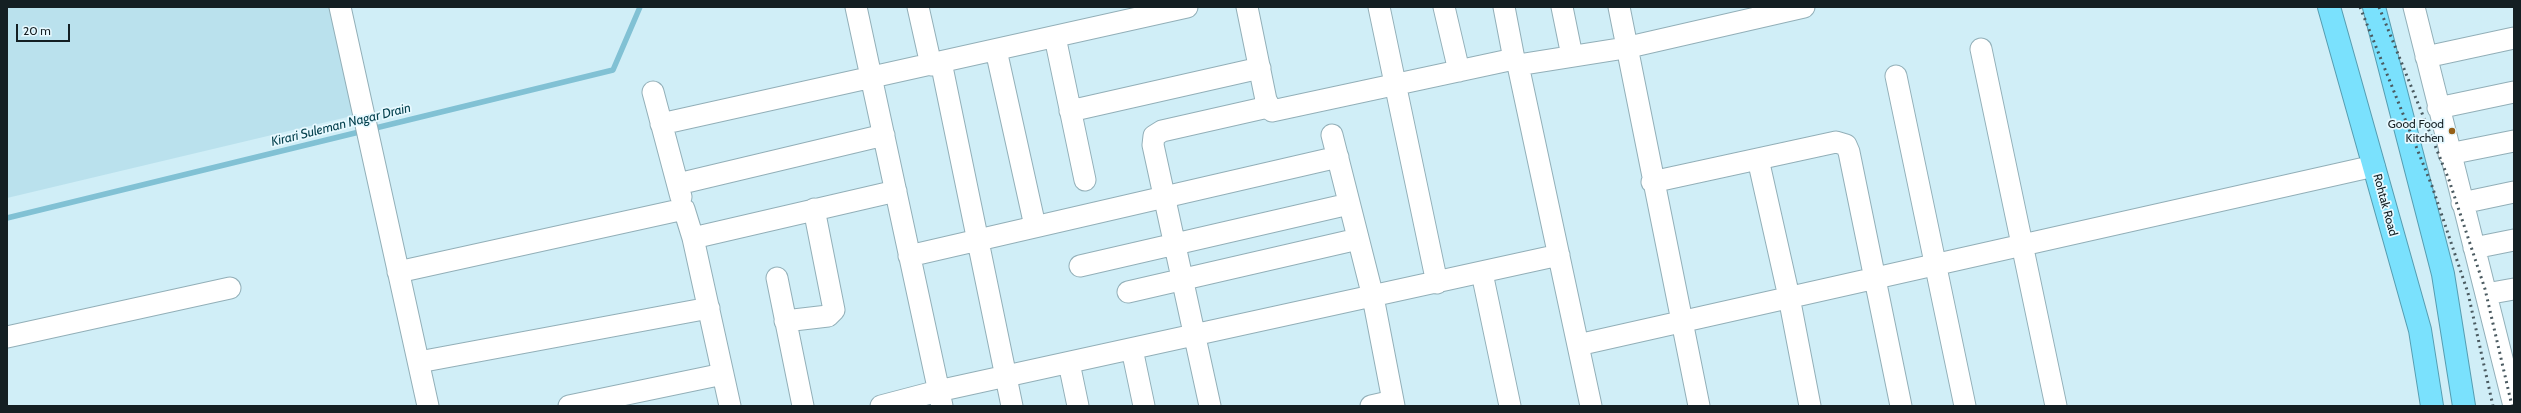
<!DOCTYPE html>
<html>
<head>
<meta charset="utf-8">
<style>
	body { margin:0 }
	#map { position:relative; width:2521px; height:413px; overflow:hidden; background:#d0eef7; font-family:Cabin,sans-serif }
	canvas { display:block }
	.frame { position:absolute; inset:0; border:8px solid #141f23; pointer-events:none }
	.scale { position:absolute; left:16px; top:24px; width:54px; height:18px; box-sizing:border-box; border:2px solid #141f23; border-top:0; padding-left:5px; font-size:12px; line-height:14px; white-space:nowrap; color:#141f23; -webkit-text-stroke:3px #e7f9ff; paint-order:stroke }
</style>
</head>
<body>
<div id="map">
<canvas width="2521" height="413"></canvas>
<div class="frame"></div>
<div class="scale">20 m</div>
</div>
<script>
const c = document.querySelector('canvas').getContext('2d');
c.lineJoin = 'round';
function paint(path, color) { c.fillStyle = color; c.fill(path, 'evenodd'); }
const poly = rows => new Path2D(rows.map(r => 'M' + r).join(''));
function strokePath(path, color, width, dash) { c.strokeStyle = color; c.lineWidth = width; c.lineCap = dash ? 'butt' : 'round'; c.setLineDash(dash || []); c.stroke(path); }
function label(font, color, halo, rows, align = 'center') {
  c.font = font + ' Cabin,sans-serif'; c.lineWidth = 3.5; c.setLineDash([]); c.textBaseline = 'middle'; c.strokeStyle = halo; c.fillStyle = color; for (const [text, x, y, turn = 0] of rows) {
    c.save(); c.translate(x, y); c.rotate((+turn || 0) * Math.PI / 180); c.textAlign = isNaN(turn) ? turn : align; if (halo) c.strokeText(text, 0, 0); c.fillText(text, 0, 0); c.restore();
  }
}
paint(poly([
	[7,7,330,7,356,115,7,198]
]), '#bae1ed');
strokePath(poly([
	[7,218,613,70,640,7]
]), '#81c1d4', 5.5);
const street = poly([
	[340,7,428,406],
	[856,7,942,406],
	[918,7,931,65],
	[1247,7,1266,100,1272,111,1514,59],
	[1379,7,1437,283],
	[1444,7,1459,71],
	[1504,7,1514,59,1518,65,1625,48,1804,7],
	[1562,7,1572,56],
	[1619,7,1699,406],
	[2414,7,2514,406],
	[1055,37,1085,180],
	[1981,49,2056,406],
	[996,50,1035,226],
	[2426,57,2514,38],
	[941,62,1012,406],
	[1518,65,1591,406],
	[1896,76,1965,406],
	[653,92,681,197],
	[2438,108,2514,92],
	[1070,111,1260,68],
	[661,124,1187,7],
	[1332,135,1373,297,1394,406],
	[2449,154,2514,141],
	[1758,159,1789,297,1810,406],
	[1652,182,1836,142,1846,145,1849,152,1901,406],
	[678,184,884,135],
	[2462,203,2514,192],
	[693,238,730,406],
	[2474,248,2514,240],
	[909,256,1338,157],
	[1080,266,1349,204],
	[398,272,684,209,693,238,896,191],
	[1482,273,1510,406],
	[777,278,803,406],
	[1128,292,1358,239],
	[2486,294,2514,289],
	[785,321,828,316,834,310,814,209],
	[7,337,230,288],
	[1578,345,2374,166],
	[1132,349,1144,406],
	[419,362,709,308],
	[1069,363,1078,406],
	[569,406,723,374],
	[881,406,938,391,1559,255],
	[1210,406,1153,145,1154,136,1162,131,1268,107],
	[1371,406,1393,401]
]);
const highway = poly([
	[2329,7,2420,330,2432,406],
	[2374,7,2443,274,2464,406]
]);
strokePath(street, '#92afb8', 23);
strokePath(highway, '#569db1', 24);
strokePath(street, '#fff', 21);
strokePath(highway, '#7ae1fd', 22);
strokePath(poly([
	[2360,7,2432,186,2468,293,2493,406],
	[2379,7,2449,180,2485,289,2512,406]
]), '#4a5a60', 3, [2, 4]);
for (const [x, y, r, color] of [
	[2452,131,4,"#966018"]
]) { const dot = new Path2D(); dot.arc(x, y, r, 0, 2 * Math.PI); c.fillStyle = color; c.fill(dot); strokePath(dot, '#e7f9ff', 1.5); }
label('12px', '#141f23', '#e7f9ff', [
	["Good Food",2444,124],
	["Kitchen",2444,138]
], 'right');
label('12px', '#141f23', '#e7f9ff', [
	["Rohtak Road",2385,205,75]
]);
label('italic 13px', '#06424f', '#e7f9ff', [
	["Kirari Suleman Nagar Drain",341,125,-14]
]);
</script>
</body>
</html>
